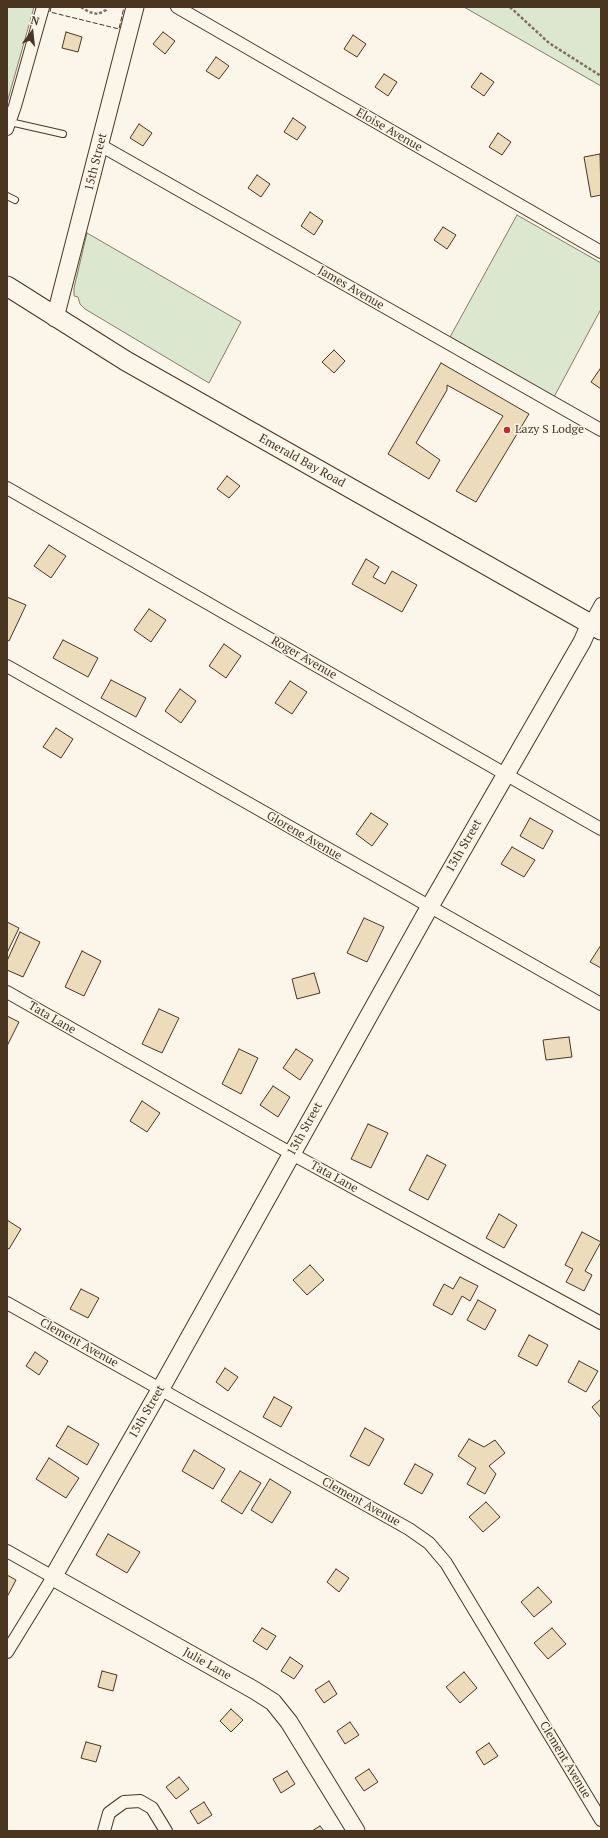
<!DOCTYPE html>
<html>
<head>
<meta charset="utf-8">
<style>
	body { margin:0 }
	#map { position:relative; width:608px; height:1838px; overflow:hidden; background:#fbf6e9; font-family:"PT Serif",serif }
	canvas { display:block }
	.frame { position:absolute; inset:0; border:8px solid #4a3520; pointer-events:none }
	.north { position:absolute; left:12px; top:12px; width:40px; height:40px; -webkit-text-stroke:3px #fbf6e9; paint-order:stroke; rotate:15deg; font-size:11px; font-weight:700; line-height:16px; text-align:center; color:#4a3520 }
	.north::after { content:''; display:block; margin:auto; width:14px; height:18px; background:#4a3520; clip-path:polygon(50% 0,100% 100%,50% 72%,0 100%) }
</style>
</head>
<body>
<div id="map">
<canvas width="608" height="1838"></canvas>
<div class="frame"></div>
<div class="north">N</div>
</div>
<script>
const c = document.querySelector('canvas').getContext('2d');
c.lineJoin = 'round';
function paint(path, color) { c.fillStyle = color; c.fill(path, 'evenodd'); }
const poly = rows => new Path2D(rows.map(r => 'M' + r).join(''));
function strokePath(path, color, width, dash) { c.strokeStyle = color; c.lineWidth = width; c.lineCap = dash ? 'butt' : 'round'; c.setLineDash(dash || []); c.stroke(path); }
function label(font, color, halo, rows, align = 'center') {
  c.font = font + ' "PT Serif",serif'; c.lineWidth = 3; c.setLineDash([]); c.textBaseline = 'middle'; c.strokeStyle = halo; c.fillStyle = color; for (const [text, x, y, turn = 0] of rows) {
    c.save(); c.translate(x, y); c.rotate((+turn || 0) * Math.PI / 180); c.textAlign = isNaN(turn) ? turn : align; if (halo) c.strokeText(text, 0, 0); c.fillText(text, 0, 0); c.restore();
  }
}
const green = poly([
	[7,7,34,7,7,103,7,7],
	[464,7,601,7,601,86,464,7],
	[517,215,601,263,601,309,554,397,450,337,517,215],
	[87,233,241,322,209,383,85,309,80,304,78,297,74,296,74,288,87,233]
]);
paint(green, '#dce7d0');
strokePath(green, '#887966', 1);
const building = poly([
	[66,32,82,37,78,52,62,48,66,32],
	[163,32,175,41,165,54,153,44,163,32],
	[353,35,366,44,357,57,344,49,353,35],
	[216,57,229,66,219,79,206,71,216,57],
	[481,73,494,82,484,96,471,87,481,73],
	[384,74,397,82,388,96,375,87,384,74],
	[293,118,306,127,297,140,284,132,293,118],
	[139,124,152,133,143,146,130,138,139,124],
	[498,133,511,142,502,155,489,147,498,133],
	[600,154,601,195,591,197,584,157,600,154],
	[257,175,270,184,261,197,248,188,257,175],
	[310,212,323,221,314,235,301,226,310,212],
	[443,227,456,235,447,249,434,240,443,227],
	[334,350,345,361,334,373,322,362,334,350],
	[441,363,529,414,476,502,456,491,503,416,447,385,447,390,416,443,440,460,429,479,388,454,441,363],
	[600,369,601,369,601,389,591,382,600,369],
	[227,476,240,486,229,498,217,489,227,476],
	[49,545,66,556,51,578,34,566,49,545],
	[366,559,379,567,373,577,385,584,392,571,417,585,402,612,352,584,366,559],
	[7,597,26,605,9,641,7,640,7,597],
	[149,609,166,620,151,642,134,630,149,609],
	[63,640,98,658,88,677,53,658,63,640],
	[224,644,241,656,226,678,209,666,224,644],
	[111,680,146,698,136,717,101,698,111,680],
	[290,681,307,692,292,714,275,703,290,681],
	[180,689,196,701,181,723,165,711,180,689],
	[56,728,73,739,61,758,43,747,56,728],
	[371,813,388,824,372,846,356,834,371,813],
	[530,818,553,831,543,849,520,836,530,818],
	[512,847,535,860,524,877,501,864,512,847],
	[364,918,384,927,367,962,347,953,364,918],
	[7,922,19,928,7,953,7,922],
	[20,932,40,942,23,977,7,970,7,961,20,932],
	[601,945,601,968,590,962,601,945],
	[82,951,101,961,84,996,65,987,82,951],
	[314,973,320,993,297,999,292,979,314,973],
	[159,1009,179,1018,162,1053,142,1044,159,1009],
	[7,1016,19,1022,7,1046,7,1016],
	[569,1037,572,1057,546,1060,543,1040,569,1037],
	[239,1049,258,1058,241,1094,222,1084,239,1049],
	[296,1049,313,1060,300,1080,283,1068,296,1049],
	[273,1086,290,1097,278,1117,260,1105,273,1086],
	[142,1101,160,1113,147,1132,130,1121,142,1101],
	[368,1124,388,1133,371,1168,351,1159,368,1124],
	[427,1155,446,1165,428,1200,409,1190,427,1155],
	[499,1214,517,1225,504,1248,486,1238,499,1214],
	[7,1220,21,1229,9,1249,7,1248,7,1220],
	[582,1232,601,1242,585,1271,592,1275,584,1291,566,1282,573,1269,565,1265,582,1232],
	[310,1265,324,1280,307,1295,293,1280,310,1265],
	[460,1277,478,1286,470,1301,462,1296,452,1315,433,1305,444,1284,453,1289,460,1277],
	[81,1289,99,1298,88,1318,70,1309,81,1289],
	[478,1300,496,1310,485,1330,467,1320,478,1300],
	[529,1335,548,1345,537,1366,518,1356,529,1335],
	[35,1352,48,1361,39,1375,26,1366,35,1352],
	[579,1361,598,1371,586,1392,568,1382,579,1361],
	[225,1368,238,1377,228,1391,216,1382,225,1368],
	[274,1397,292,1407,281,1427,263,1417,274,1397],
	[601,1399,601,1418,592,1407,601,1399],
	[68,1426,99,1444,87,1465,56,1446,68,1426],
	[365,1428,384,1439,369,1466,350,1456,365,1428],
	[469,1439,484,1447,495,1440,505,1453,489,1466,496,1474,485,1494,467,1484,476,1468,458,1456,469,1439],
	[194,1450,225,1469,213,1489,182,1471,194,1450],
	[49,1458,79,1478,66,1498,36,1479,49,1458],
	[415,1464,433,1474,422,1494,404,1484,415,1464],
	[240,1471,261,1483,242,1514,221,1501,240,1471],
	[270,1479,291,1492,272,1523,251,1510,270,1479],
	[486,1502,500,1517,483,1532,469,1517,486,1502],
	[108,1534,140,1552,127,1573,96,1555,108,1534],
	[336,1569,349,1578,339,1592,327,1582,336,1569],
	[7,1575,16,1580,7,1597,7,1575],
	[538,1587,552,1602,534,1617,521,1602,538,1587],
	[262,1628,276,1636,267,1650,253,1641,262,1628],
	[552,1628,566,1644,548,1659,534,1643,552,1628],
	[290,1657,303,1666,294,1679,281,1671,290,1657],
	[102,1671,117,1675,113,1691,98,1687,102,1671],
	[464,1672,477,1688,460,1703,446,1687,464,1672],
	[329,1681,337,1694,324,1703,315,1690,329,1681],
	[231,1709,243,1720,231,1732,220,1721,231,1709],
	[350,1722,359,1735,345,1744,337,1731,350,1722],
	[86,1742,101,1746,96,1762,81,1758,86,1742],
	[489,1743,498,1756,484,1765,476,1752,489,1743],
	[369,1769,378,1782,364,1791,355,1778,369,1769],
	[287,1771,295,1784,281,1793,273,1779,287,1771],
	[179,1777,189,1789,176,1799,166,1787,179,1777],
	[204,1802,212,1815,198,1824,190,1811,204,1802],
	[320,1826,324,1831,312,1831,320,1826]
]);
paint(building, '#ecdcbc');
strokePath(building, '#4a3520', 1);
const lane = poly([
	[10,122,63,134],
	[7,196,15,200]
]);
const street = poly([
	[177,7,601,252],
	[7,129,15,106,43,7],
	[100,145,601,430],
	[7,488,601,829],
	[590,624,601,604],
	[7,666,601,1004],
	[7,992,292,1154,601,1323],
	[7,1303,409,1529,429,1543,446,1563,601,1820],
	[7,1551,53,1577,7,1652],
	[104,1831,109,1813,124,1802,140,1801,152,1808,166,1831]
]);
const secondary = poly([
	[55,318,135,7],
	[356,1831,289,1722,273,1702,254,1690,53,1577,160,1390,429,908,582,642,590,624]
]);
const primary = poly([
	[7,286,126,361,601,630]
]);
strokePath(lane, '#4a3520', 8);
strokePath(street, '#4a3520', 14);
strokePath(secondary, '#4a3520', 19);
strokePath(primary, '#4a3520', 21);
strokePath(poly([
	[81,7,89,12,98,14,106,10,107,7],
	[510,7,549,43,601,76]
]), '#7f6f5c', 2.5, [3, 2]);
strokePath(lane, '#fbf6e9', 6);
strokePath(street, '#fbf6e9', 12);
strokePath(secondary, '#fbf6e9', 17);
strokePath(primary, '#fbf6e9', 19);
strokePath(poly([
	[51,7,50,12,119,29,124,7]
]), '#4a3520', 1, [5, 2]);
for (const [x, y, r, color] of [
	[507,430,4,"#c62828"]
]) { const dot = new Path2D(); dot.arc(x, y, r, 0, 2 * Math.PI); c.fillStyle = color; c.fill(dot); strokePath(dot, '#fbf6e9', 1.5); }
label('12px', '#4a3520', '#fbf6e9', [
	["Eloise Avenue",389,130,30],
	["15th Street",96,162,-76],
	["James Avenue",351,288,30],
	["Emerald Bay Road",302,461,29],
	["Roger Avenue",304,658,30],
	["Glorene Avenue",304,836,30],
	["13th Street",464,846,-60],
	["Tata Lane",52,1018,30],
	["13th Street",305,1129,-61],
	["Tata Lane",334,1177,29],
	["Clement Avenue",79,1343,29],
	["13th Street",147,1412,-60],
	["Clement Avenue",361,1502,29],
	["Julie Lane",207,1664,29],
	["Clement Avenue",565,1760,59]
]);
label('12px', '#4a3520', '#fbf6e9', [
	["Lazy S Lodge",515,430]
], 'left');
</script>
</body>
</html>
